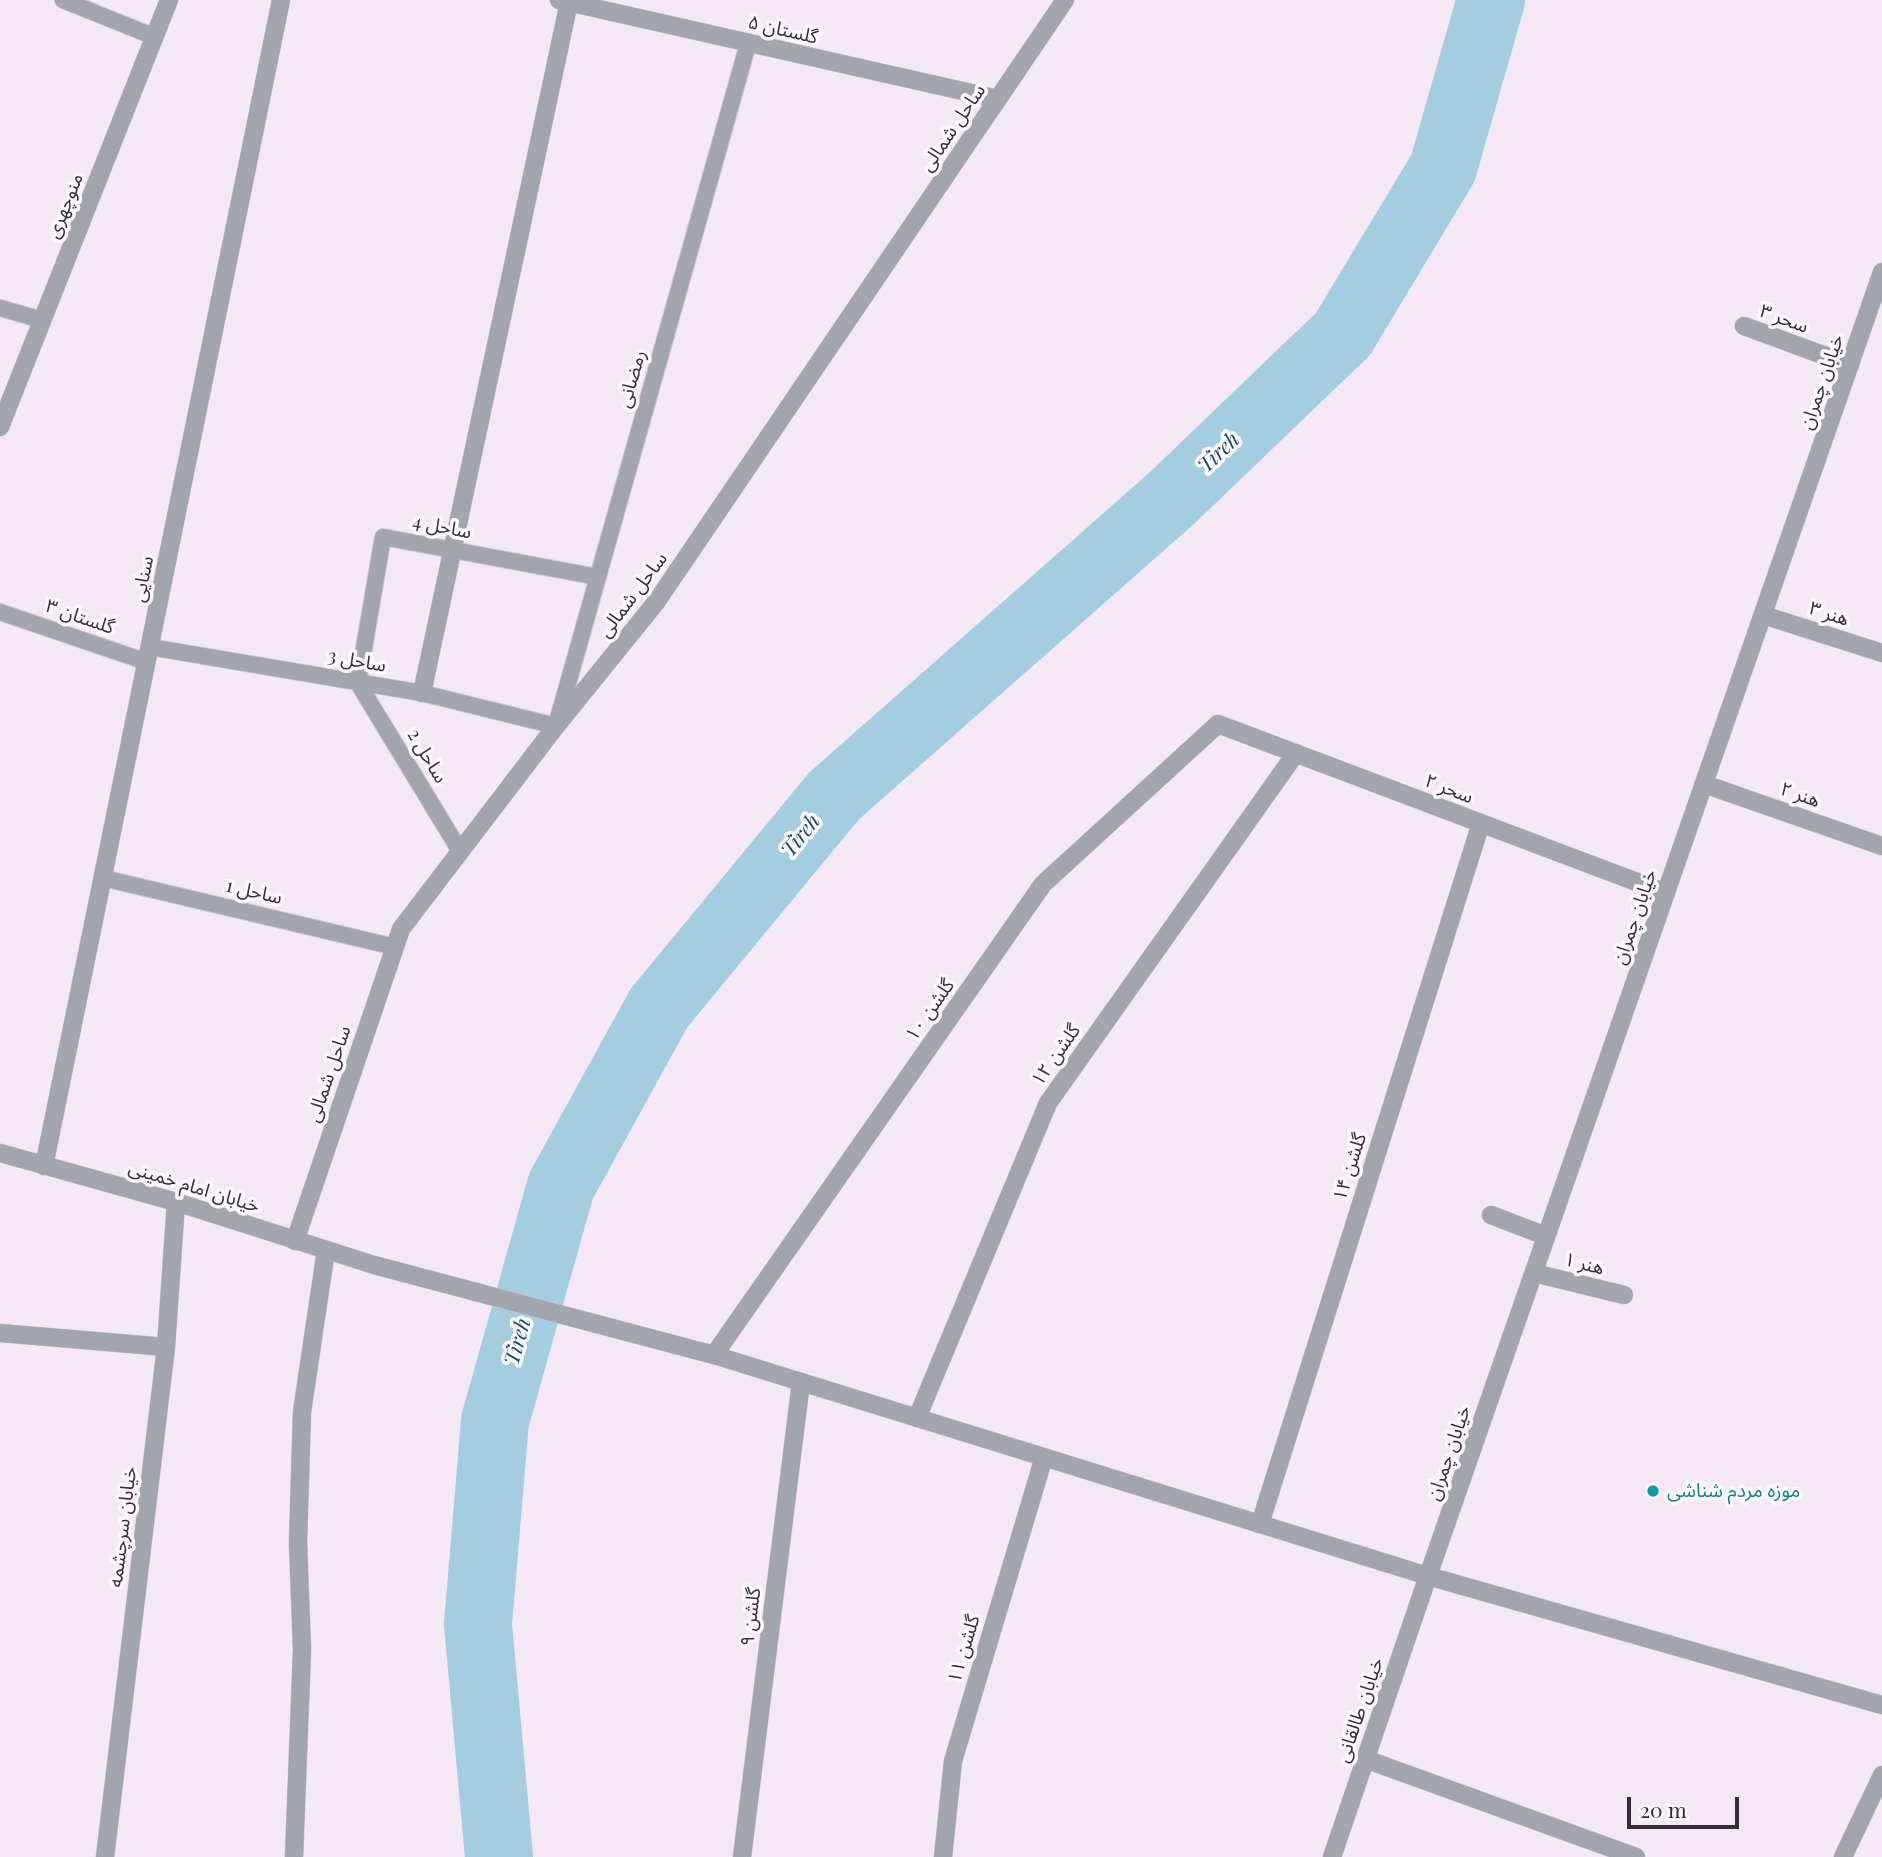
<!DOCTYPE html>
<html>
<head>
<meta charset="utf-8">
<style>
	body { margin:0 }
	#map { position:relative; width:1882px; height:1857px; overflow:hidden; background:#f4e8f5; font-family:"Playfair Display",serif }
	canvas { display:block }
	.scale { position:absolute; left:1627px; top:1797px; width:112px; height:32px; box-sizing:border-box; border:4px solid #332f34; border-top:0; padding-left:9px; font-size:21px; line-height:24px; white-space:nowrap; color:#332f34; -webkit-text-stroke:5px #fef7ff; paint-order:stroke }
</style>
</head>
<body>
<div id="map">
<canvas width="1882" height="1857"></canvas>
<div class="scale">20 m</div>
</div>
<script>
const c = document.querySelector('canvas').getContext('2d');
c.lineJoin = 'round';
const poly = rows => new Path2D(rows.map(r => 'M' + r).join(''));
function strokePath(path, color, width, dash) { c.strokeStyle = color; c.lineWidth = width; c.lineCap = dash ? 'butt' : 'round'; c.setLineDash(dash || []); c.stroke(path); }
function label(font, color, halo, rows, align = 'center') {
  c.font = font + ' "Playfair Display","Noto Sans Arabic",serif'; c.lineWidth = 7; c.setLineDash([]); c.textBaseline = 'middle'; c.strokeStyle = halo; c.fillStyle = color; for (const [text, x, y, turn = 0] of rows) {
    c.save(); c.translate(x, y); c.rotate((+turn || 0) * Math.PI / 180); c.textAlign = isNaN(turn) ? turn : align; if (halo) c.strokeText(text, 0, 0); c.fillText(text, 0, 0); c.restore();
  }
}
strokePath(poly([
	[499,1857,478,1624,495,1421,561,1186,659,1008,834,796,1172,498,1343,334,1443,168,1491,0]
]), '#a4cde0', 68);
const service = poly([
	[63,0,155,37],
	[0,308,42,320],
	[0,612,147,662],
	[150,647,422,693,556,726,748,44],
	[460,851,358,683,383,537,598,577],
	[103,878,395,947]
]);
const minor = poly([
	[559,0,998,99],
	[1744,326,1850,365],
	[1763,615,1882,653],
	[422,693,569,2],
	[1704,784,1882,846],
	[44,1166,281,0],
	[1491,1215,1546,1236],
	[295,1241,401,929,556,726,657,601,1065,0],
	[1534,1273,1624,1295],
	[0,1333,166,1347],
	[714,1355,1043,884,1218,724,1666,893],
	[917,1418,1048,1103,1296,753],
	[1260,1524,1481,823],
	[1365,1759,1636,1857],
	[105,1857,166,1347,176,1202],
	[294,1857,302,1650,298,1542,302,1412,326,1250],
	[742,1857,801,1382],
	[943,1857,953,1761,1044,1457],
	[1332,1857,1428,1576]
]);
const tertiary = poly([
	[0,427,169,0],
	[0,1153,176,1202,374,1265,714,1355,1428,1576,1882,1705],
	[1428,1576,1882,272],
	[1843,1857,1882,1775]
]);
strokePath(service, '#cdc3ce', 18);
strokePath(minor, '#cdc3ce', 19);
strokePath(tertiary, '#cdc3ce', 19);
strokePath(service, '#a2a6ac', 16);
strokePath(minor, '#a2a6ac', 18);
strokePath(tertiary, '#a2a6ac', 18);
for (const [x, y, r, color] of [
	[1653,1491,7,"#0f9aa8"]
]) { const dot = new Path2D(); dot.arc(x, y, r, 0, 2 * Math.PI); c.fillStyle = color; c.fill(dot); strokePath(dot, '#fef7ff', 2.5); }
label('19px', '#332f34', '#fef7ff', [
	["گلستان ۵",783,30,13],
	["ساحل شمالی",953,128,-56],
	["منوچهری",65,206,-68],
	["سحر ۳",1784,319,20],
	["رمضانی",632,379,-74],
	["خیابان چمران",1822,382,-71],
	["ساحل 4",442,527,11],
	["سنایی",143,579,-79],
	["ساحل شمالی",633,595,-53],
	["هنر ۳",1829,614,18],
	["گلستان ۳",80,617,19],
	["ساحل 3",357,661,10],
	["ساحل 2",427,756,59],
	["سحر ۲",1449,789,21],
	["هنر ۲",1800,795,19],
	["ساحل 1",254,892,13],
	["خیابان چمران",1635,917,-71],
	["گلشن ۱۰",930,1010,-55],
	["گلشن ۱۲",1056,1055,-55],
	["ساحل شمالی",329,1074,-71],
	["گلشن ۱۴",1350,1167,-72],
	["خیابان امام خمینی",194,1187,17],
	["هنر ۱",1584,1264,14],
	["خیابان چمران",1449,1453,-71],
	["خیابان سرچشمه",123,1527,-83],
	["گلشن ۹",751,1617,-83],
	["گلشن ۱۱",964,1649,-73],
	["خیابان طالقانی",1360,1710,-71]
]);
label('19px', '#0d838f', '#fef7ff', [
	["موزه مردم شناشی",1667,1491]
], 'left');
label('italic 21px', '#184e63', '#fef7ff', [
	["Tireh",1219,453,-44],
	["Tireh",801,836,-51],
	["Tireh",518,1342,-74]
]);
</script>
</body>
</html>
